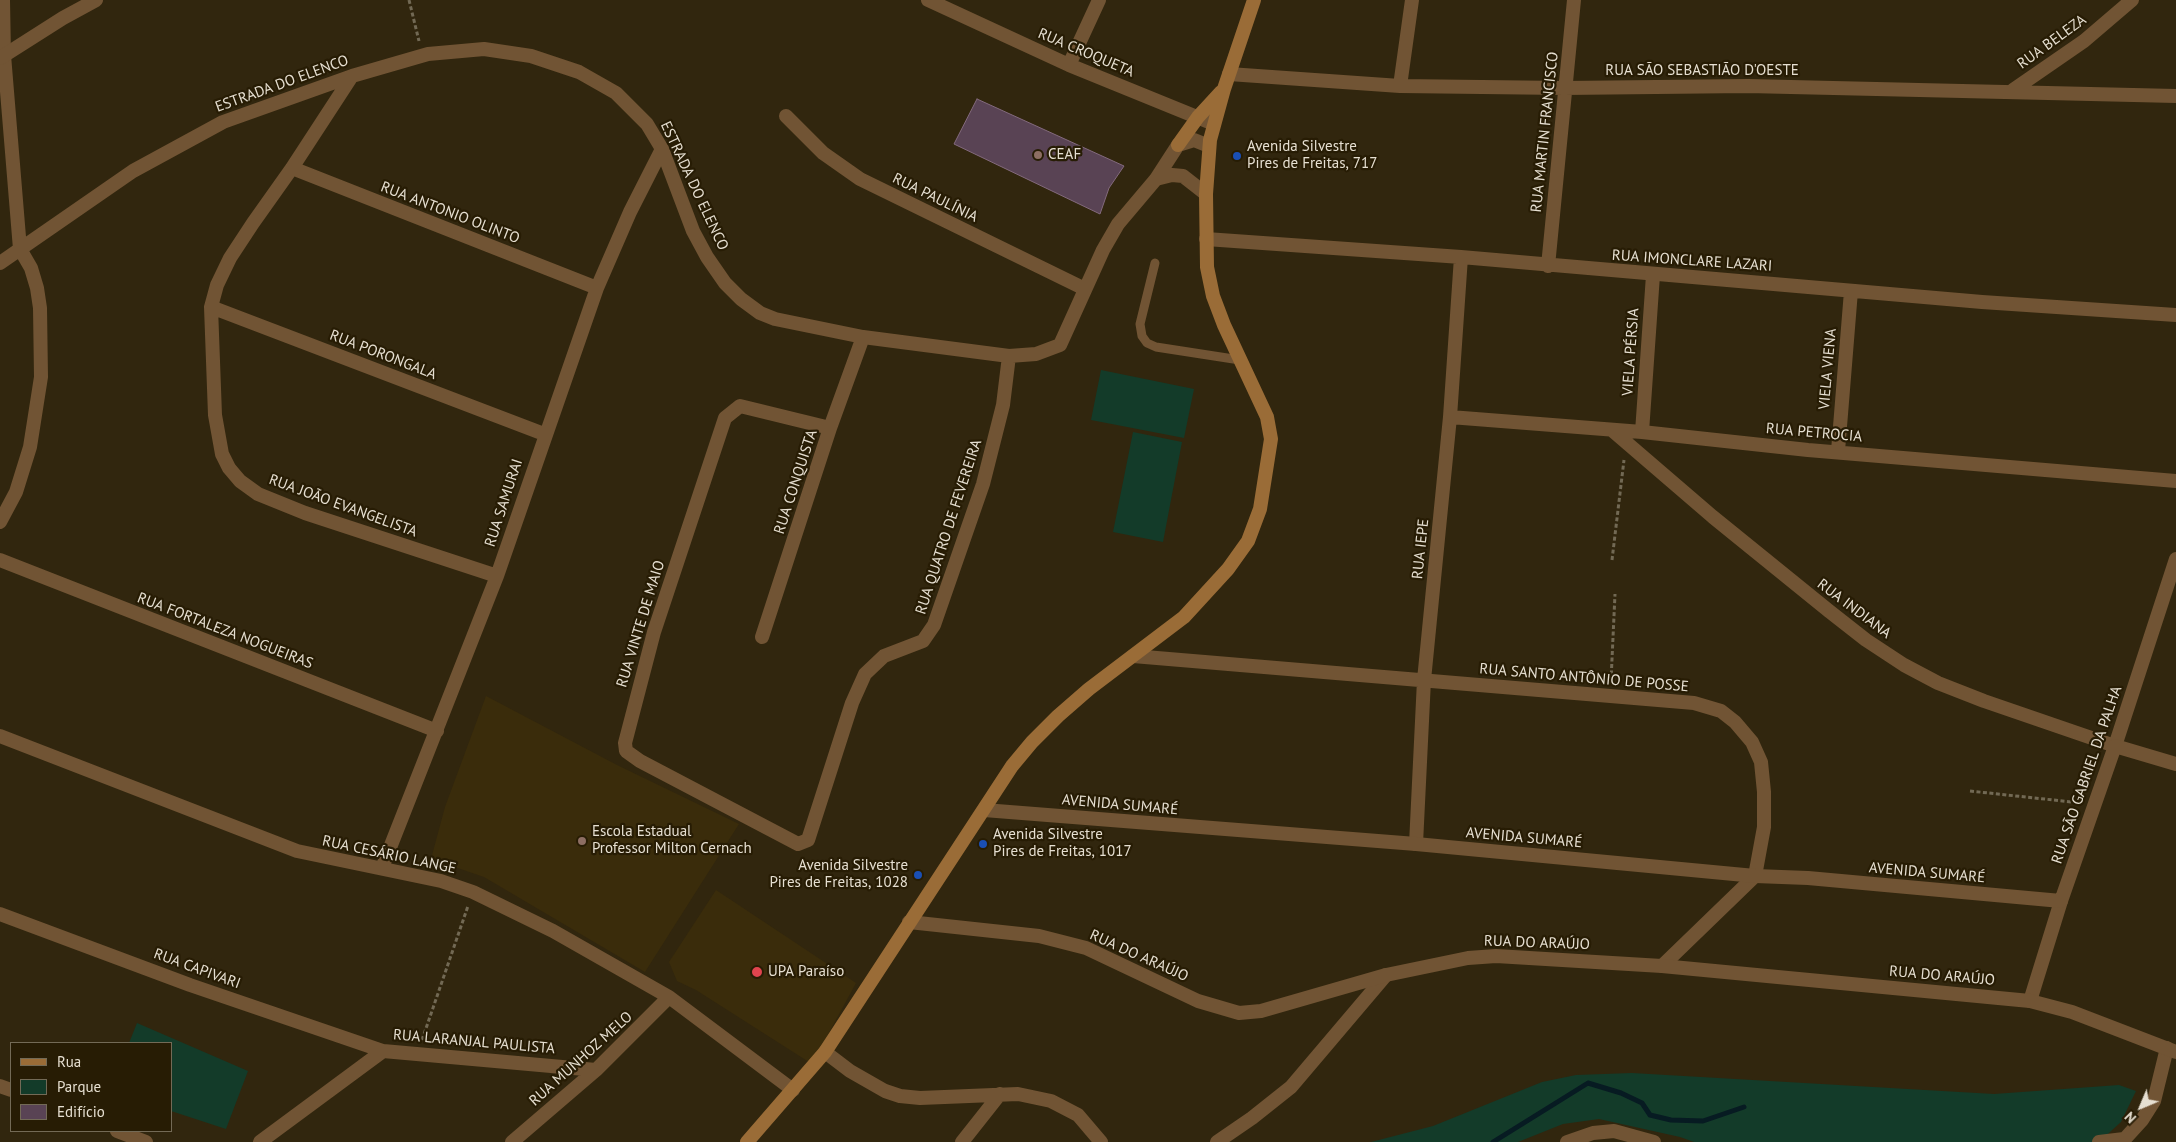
<!DOCTYPE html>
<html>
<head>
<meta charset="utf-8">
<style>
	body { margin:0 }
	#map { position:relative; width:2176px; height:1142px; overflow:hidden; background:#31260e; font-family:"PT Sans",sans-serif }
	canvas { display:block }
	.legend { position:absolute; left:10px; top:1042px; width:162px; height:90px; box-sizing:border-box; background:#271c04; border:1px solid #736a56; margin:0; padding:6px 9px; list-style:none; font-size:15px; color:#e6dfd1 }
	.legend li { display:flex; align-items:center; gap:10px; height:25px }
	.legend b { width:25px; border:1px solid #736a56 }
	.north { position:absolute; left:2116px; top:1082px; width:50px; height:50px; -webkit-text-stroke:4px #271c04; paint-order:stroke; rotate:225deg; font-size:14px; font-weight:700; line-height:20px; text-align:center; color:#e6dfd1 }
	.north::after { content:''; display:block; margin:auto; width:18px; height:22px; background:#e6dfd1; clip-path:polygon(50% 0,100% 100%,50% 72%,0 100%) }
</style>
</head>
<body>
<div id="map">
<canvas width="2176" height="1142"></canvas>
<ul class="legend">
<li><b style="height:6px;background:#9a6c37"></b>Rua</li>
<li><b style="height:14px;background:#133b29"></b>Parque</li>
<li><b style="height:14px;background:#594354"></b>Edifício</li>
</ul>
<div class="north">N</div>
</div>
<script>
const c = document.querySelector('canvas').getContext('2d');
c.lineJoin = 'round';
function paint(path, color) { c.fillStyle = color; c.fill(path, 'evenodd'); }
const poly = rows => new Path2D(rows.map(r => 'M' + r).join(''));
function strokePath(path, color, width, dash) { c.strokeStyle = color; c.lineWidth = width; c.lineCap = dash ? 'butt' : 'round'; c.setLineDash(dash || []); c.stroke(path); }
function label(font, color, halo, rows, align = 'center') {
  c.font = font + ' "PT Sans",sans-serif'; c.lineWidth = 4.5; c.setLineDash([]); c.textBaseline = 'middle'; c.strokeStyle = halo; c.fillStyle = color; for (const [text, x, y, turn = 0] of rows) {
    c.save(); c.translate(x, y); c.rotate((+turn || 0) * Math.PI / 180); c.textAlign = isNaN(turn) ? turn : align; if (halo) c.strokeText(text, 0, 0); c.fillText(text, 0, 0); c.restore();
  }
}
paint(poly([
	[486,696,617,765,739,824,645,972,484,877,431,859,445,807],
	[716,890,856,983,812,1064,696,990,677,981,669,962]
]), '#3a2c0b');
paint(poly([
	[1101,370,1194,389,1184,438,1091,420],
	[1133,432,1182,442,1163,542,1113,532],
	[137,1023,248,1071,226,1129,171,1111,171,1043,129,1043],
	[1632,1073,1994,1094,2119,1085,2136,1091,2121,1122,2099,1142,1694,1142,1680,1137,1599,1119,1563,1124,1518,1142,1371,1142,1433,1126,1542,1082,1576,1075]
]), '#133b29');
strokePath(poly([
	[1493,1142,1588,1083,1621,1093,1642,1103,1650,1115,1671,1120,1703,1121,1744,1107]
]), '#071b22', 5);
const building = poly([
	[977,99,1124,166,1109,188,1100,214,954,144,977,99]
]);
paint(building, '#594354');
strokePath(building, '#836a7d', 1);
strokePath(poly([
	[409,0,419,41],
	[1612,560,1624,460],
	[1611,681,1615,594],
	[1970,791,2081,803],
	[422,1040,468,906]
]), '#726954', 3, [4, 2.5]);
strokePath(poly([
	[1155,263,1140,324,1142,336,1147,343,1156,347,1240,360]
]), '#715434', 9);
strokePath(poly([
	[928,0,1069,65,1214,124],
	[1069,65,1099,0],
	[1229,74,1400,86,1564,88,1748,86,2176,96],
	[352,76,292,168,253,223,230,258,217,285,211,307,215,415,222,454,229,468,240,481,258,494,305,513,497,576],
	[1400,86,1412,0],
	[2013,90,2084,41,2132,0],
	[786,116,823,153,860,179,1085,289],
	[292,168,597,288],
	[1156,179,1172,175,1183,176,1206,194],
	[1206,239,1461,257,1982,302,2176,315],
	[0,263,133,171,223,122,352,76,428,54,484,49,531,56,579,72,616,93,647,124,662,149,693,231,707,257,725,283,741,299,760,313,775,319,863,337,1009,356,1036,354,1060,345,1103,250,1118,224,1156,179,1178,145,1194,140,1209,146],
	[1548,266,1574,0],
	[211,307,544,434],
	[1450,417,1642,432,1808,450,2176,481],
	[830,428,740,406,725,418,654,632,625,743,626,751,640,761,798,844,808,840,852,703,865,674,884,656,923,641,934,625,983,484,1003,405,1009,356],
	[1613,431,1713,517,1829,611,1866,640,1904,665,1938,683,1984,701,2115,746,2176,559],
	[1642,432,1653,275],
	[1838,451,1851,291],
	[0,522,16,492,30,447,41,377,40,308,37,288,31,268,20,249,4,55,3,0],
	[0,560,437,731],
	[762,637,830,428,863,337],
	[1133,656,1694,703,1721,711,1735,722,1752,742,1761,762,1764,792,1764,827,1755,876,1662,966],
	[0,736,297,851,441,881,473,892,553,931,669,997,793,1090],
	[1416,844,1424,680,1450,417,1461,257],
	[382,868,497,576,597,288,630,212,662,149],
	[0,914,190,985,383,1051,596,1070],
	[2030,1001,2061,901],
	[825,1052,850,1071,885,1091,900,1096,920,1098,1018,1094,1051,1101,1078,1115,1101,1142],
	[0,1086,11,1090],
	[117,1131,146,1142],
	[260,1142,383,1051],
	[512,1142,596,1070,669,997],
	[962,1142,1000,1094],
	[1217,1142,1252,1118,1291,1087,1386,975],
	[1567,1142,1593,1133,1614,1131,1654,1142],
	[2099,1142,2124,1139],
	[2122,1142,2142,1120,2154,1101,2167,1048]
]), '#715434', 14);
strokePath(poly([
	[0,58,63,18,96,0],
	[984,810,1416,844,1755,876,1808,878,2061,901,2115,746,2176,764],
	[909,922,1039,936,1086,948,1198,1001,1239,1013,1261,1011,1386,975,1468,958,1496,956,1662,966,2030,1001,2072,1012,2176,1052]
]), '#715434', 14);
strokePath(poly([
	[1178,145,1198,117,1221,92],
	[747,1142,825,1052,1012,766,1032,742,1058,716,1089,689,1184,617,1228,569,1248,541,1260,509,1271,439,1267,417,1224,325,1213,296,1207,267,1206,194,1210,140,1224,89,1254,0]
]), '#9a6c37', 14);
for (const [x, y, r, color] of [
	[1038,155,5,"#8d6e63"],
	[1237,156,5,"#1a4fb4"],
	[582,841,5,"#8d6e63"],
	[983,844,5,"#1a4fb4"],
	[918,875,5,"#1a4fb4"],
	[757,972,6,"#e0444e"]
]) { const dot = new Path2D(); dot.arc(x, y, r, 0, 2 * Math.PI); c.fillStyle = color; c.fill(dot); strokePath(dot, '#271c04', 2); }
label('15px', '#e6dfd1', '#271c04', [
	["RUA BELEZA",2052,42,-36],
	["RUA CROQUETA",1086,53,23],
	["RUA SÃO SEBASTIÃO D'OESTE",1702,71],
	["ESTRADA DO ELENCO",282,84,-20],
	["RUA MARTIN FRANCISCO",1545,132,-84],
	["ESTRADA DO ELENCO",694,186,65],
	["RUA PAULÍNIA",935,198,26],
	["RUA ANTONIO OLINTO",450,213,21],
	["RUA IMONCLARE LAZARI",1692,261,4],
	["VIELA PÉRSIA",1631,352,-86],
	["RUA PORONGALA",383,355,21],
	["VIELA VIENA",1828,369,-85],
	["RUA PETROCIA",1814,433,5],
	["RUA CONQUISTA",796,482,-72],
	["RUA SAMURAI",504,503,-72],
	["RUA JOÃO EVANGELISTA",343,506,20],
	["RUA QUATRO DE FEVEREIRA",949,527,-72],
	["RUA IEPE",1421,549,-84],
	["RUA INDIANA",1854,609,37],
	["RUA VINTE DE MAIO",641,624,-73],
	["RUA FORTALEZA NOGUEIRAS",225,631,21],
	["RUA SANTO ANTÔNIO DE POSSE",1584,678,5],
	["RUA SÃO GABRIEL DA PALHA",2087,775,-71],
	["AVENIDA SUMARÉ",1120,805,5],
	["AVENIDA SUMARÉ",1524,838,5],
	["RUA CESÁRIO LANGE",389,855,12],
	["AVENIDA SUMARÉ",1927,873,5],
	["RUA DO ARAÚJO",1537,943,2],
	["RUA DO ARAÚJO",1139,956,24],
	["RUA CAPIVARI",197,969,20],
	["RUA DO ARAÚJO",1942,976,5],
	["RUA LARANJAL PAULISTA",474,1042,5],
	["RUA MUNHOZ MELO",581,1059,-42]
]);
label('15px', '#e6dfd1', '#271c04', [
	["Avenida Silvestre",1247,147],
	["Pires de Freitas, 717",1247,164],
	["CEAF",1048,155],
	["Escola Estadual",592,832],
	["Professor Milton Cernach",592,849],
	["Avenida Silvestre",993,835],
	["Pires de Freitas, 1017",993,852],
	["Avenida Silvestre",908,866,"right"],
	["Pires de Freitas, 1028",908,883,"right"],
	["UPA Paraíso",768,972]
], 'left');
</script>
</body>
</html>
